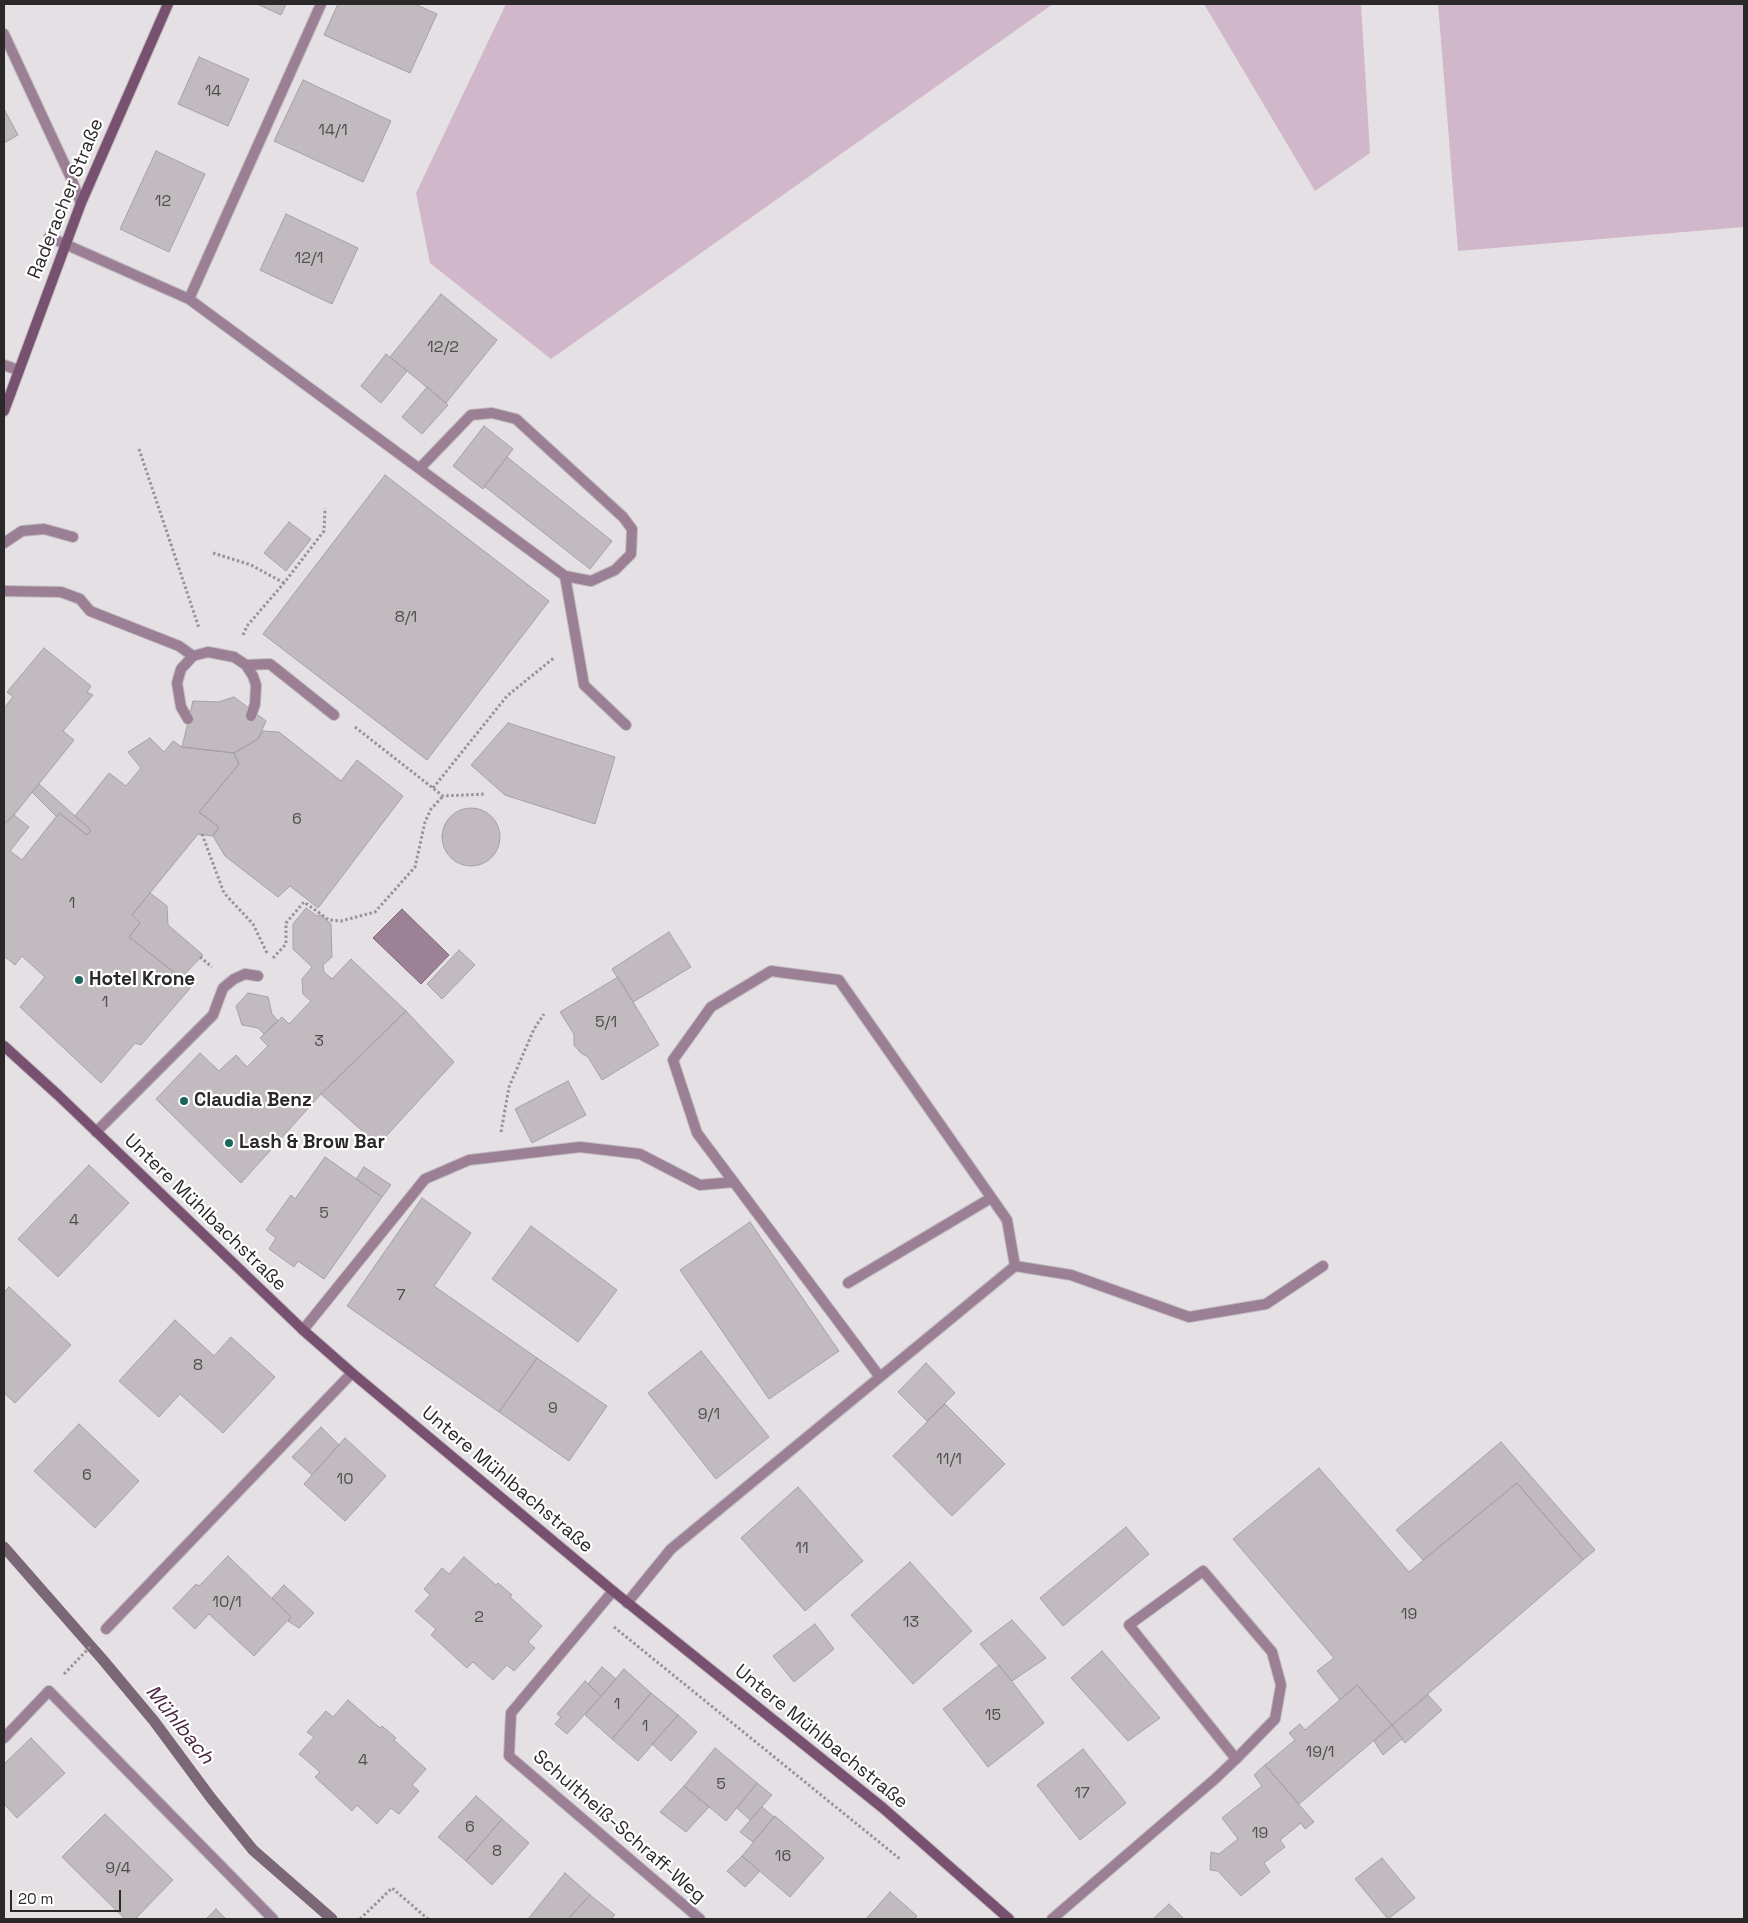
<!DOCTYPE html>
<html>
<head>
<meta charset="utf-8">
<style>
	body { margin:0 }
	#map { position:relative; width:1748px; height:1923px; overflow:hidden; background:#e5e0e4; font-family:"Space Grotesk",sans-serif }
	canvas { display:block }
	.frame { position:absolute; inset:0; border:5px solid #2b282a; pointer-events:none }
	.scale { position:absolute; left:10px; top:1890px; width:111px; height:22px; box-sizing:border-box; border:2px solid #2b282a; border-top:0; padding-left:6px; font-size:15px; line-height:18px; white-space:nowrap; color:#2b282a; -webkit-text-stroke:4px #fff; paint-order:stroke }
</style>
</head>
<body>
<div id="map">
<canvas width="1748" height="1923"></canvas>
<div class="frame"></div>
<div class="scale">20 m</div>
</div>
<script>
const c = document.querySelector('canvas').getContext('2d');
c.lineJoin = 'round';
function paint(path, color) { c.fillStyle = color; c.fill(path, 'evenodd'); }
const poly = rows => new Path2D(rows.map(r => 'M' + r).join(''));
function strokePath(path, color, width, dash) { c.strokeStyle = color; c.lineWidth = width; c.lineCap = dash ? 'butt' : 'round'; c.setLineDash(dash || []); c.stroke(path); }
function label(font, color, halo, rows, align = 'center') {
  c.font = font + ' "Space Grotesk",sans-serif'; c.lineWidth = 4.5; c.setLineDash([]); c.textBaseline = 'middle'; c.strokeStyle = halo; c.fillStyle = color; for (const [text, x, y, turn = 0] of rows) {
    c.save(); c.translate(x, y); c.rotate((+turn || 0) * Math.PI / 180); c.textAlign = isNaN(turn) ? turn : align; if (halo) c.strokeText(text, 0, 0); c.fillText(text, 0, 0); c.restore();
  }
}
paint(poly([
	[506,4,1053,4,551,359,430,263,416,193],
	[1204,4,1361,4,1370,153,1315,191],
	[1438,4,1744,4,1744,227,1458,251]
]), '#d0b7ca');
const water = poly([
	[402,909,449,955,421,984,373,938,402,909]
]);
paint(water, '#9d8296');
strokePath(water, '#7b6776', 1);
strokePath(poly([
	[4,1547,103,1660,154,1721,211,1798,253,1850,332,1919]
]), '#7b6776', 11);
const building = poly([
	[257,4,286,4,281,15,257,4],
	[338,4,415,4,437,14,410,73,324,35,338,4],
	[199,57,249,79,228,126,178,104,199,57],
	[303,80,391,121,363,182,274,141,303,80],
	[4,109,18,135,4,143,4,109],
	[156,151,205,174,169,252,120,229,156,151],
	[286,214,358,248,332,304,260,270,286,214],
	[441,294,497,340,446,403,390,357,441,294],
	[386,354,407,371,381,403,361,386,386,354],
	[427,387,448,405,422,434,402,417,427,387],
	[484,426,513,449,483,489,453,466,484,426],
	[507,457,612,541,590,569,484,486,507,457],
	[385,475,549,601,427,760,263,634,385,475],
	[289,522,311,539,286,571,264,553,289,522],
	[44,648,91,686,87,692,93,695,63,731,74,740,14,815,4,824,4,708,13,697,7,692,44,648],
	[234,697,266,721,258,739,234,753,182,747,193,701,218,702,234,697],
	[508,723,615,757,595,824,505,795,471,765,508,723],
	[263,731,279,732,341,781,357,760,403,796,318,908,290,886,278,897,225,856,213,836,219,827,199,812,239,764,234,753,258,739,263,731],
	[150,738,164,752,173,741,182,747,234,753,239,764,199,812,219,827,213,836,198,834,132,915,140,923,129,937,192,986,141,1045,135,1043,101,1083,20,1007,45,977,22,956,15,965,4,956,4,824,14,815,29,827,10,851,22,860,59,813,87,835,91,830,75,816,109,773,126,786,141,768,128,752,150,738],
	[39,784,91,830,87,835,59,813,57,817,32,792,39,784],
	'442 837a29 29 0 1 1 58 0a29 29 0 1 1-58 0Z',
	[150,893,167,906,168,925,203,955,181,978,129,937,140,923,132,915,150,893],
	[306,908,317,916,321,915,331,924,332,957,323,965,324,972,332,979,351,959,406,1011,321,1094,241,1183,156,1099,200,1053,219,1071,236,1055,247,1067,268,1046,260,1038,282,1017,289,1024,311,1001,303,994,302,979,312,967,293,949,293,924,306,908],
	[669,932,691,967,633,1002,612,969,669,932],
	[459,950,475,965,442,999,427,984,459,950],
	[618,977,659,1045,602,1080,588,1057,581,1053,574,1045,574,1034,560,1012,618,977],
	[248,993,268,997,272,1014,278,1021,264,1034,258,1028,242,1025,236,1006,248,993],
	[406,1011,454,1062,378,1145,321,1094,406,1011],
	[568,1081,586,1115,532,1143,515,1109,568,1081],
	[325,1157,382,1197,324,1279,298,1261,294,1267,269,1249,276,1238,266,1230,291,1195,295,1199,325,1157],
	[89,1165,129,1203,58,1277,18,1239,89,1165],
	[364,1167,391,1185,382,1197,356,1179,364,1167],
	[422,1198,471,1233,434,1286,537,1358,499,1412,347,1306,422,1198],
	[750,1222,839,1351,769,1399,680,1270,750,1222],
	[531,1226,617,1290,578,1342,492,1279,531,1226],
	[9,1287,71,1345,15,1403,4,1393,4,1292,9,1287],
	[175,1320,214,1356,231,1337,275,1377,223,1433,180,1394,159,1417,119,1381,175,1320],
	[701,1351,769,1437,716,1479,648,1393,701,1351],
	[537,1358,607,1406,569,1461,499,1412,537,1358],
	[926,1363,955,1393,927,1421,898,1392,926,1363],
	[945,1404,1005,1464,952,1516,893,1456,945,1404],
	[79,1424,139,1481,95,1528,34,1471,79,1424],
	[321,1427,339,1445,312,1475,292,1457,321,1427],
	[345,1438,386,1476,345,1521,304,1484,345,1438],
	[1501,1442,1595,1550,1583,1560,1517,1483,1423,1560,1396,1530,1501,1442],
	[1319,1468,1409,1572,1517,1483,1583,1560,1392,1725,1357,1685,1340,1700,1317,1671,1334,1658,1233,1539,1319,1468],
	[798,1487,863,1561,805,1611,741,1538,798,1487],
	[1126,1527,1149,1554,1063,1626,1040,1598,1126,1527],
	[228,1556,291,1617,254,1656,209,1614,195,1629,173,1608,196,1584,199,1586,228,1556],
	[464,1557,496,1585,498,1583,512,1595,510,1597,542,1626,528,1642,535,1648,514,1671,507,1665,493,1680,473,1662,467,1668,431,1635,436,1629,415,1611,430,1595,424,1589,442,1568,449,1574,464,1557],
	[910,1562,972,1631,913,1684,851,1615,910,1562],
	[284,1585,314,1613,299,1628,288,1621,291,1617,272,1598,284,1585],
	[1012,1620,1046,1658,1012,1681,980,1644,1012,1620],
	[815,1624,834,1649,794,1682,773,1656,815,1624],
	[1102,1651,1160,1718,1128,1741,1071,1678,1102,1651],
	[999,1665,1044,1723,988,1767,943,1709,999,1665],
	[602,1667,616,1679,601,1696,588,1684,602,1667],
	[624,1669,651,1693,612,1739,585,1715,624,1669],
	[585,1681,601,1696,567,1734,555,1724,561,1717,557,1714,585,1681],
	[1357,1685,1392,1725,1299,1804,1265,1765,1295,1740,1289,1733,1300,1724,1305,1730,1357,1685],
	[651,1693,678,1715,638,1761,612,1739,651,1693],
	[1428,1695,1442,1710,1405,1743,1392,1725,1428,1695],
	[348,1700,380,1728,382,1726,396,1738,394,1740,426,1769,412,1785,419,1791,399,1814,391,1808,377,1824,357,1805,352,1811,315,1777,320,1772,299,1754,314,1737,307,1732,326,1711,333,1717,348,1700],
	[678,1715,697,1732,671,1761,652,1744,678,1715],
	[1392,1725,1403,1738,1383,1755,1374,1741,1392,1725],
	[31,1738,65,1773,17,1818,4,1804,4,1764,31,1738],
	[715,1748,757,1783,726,1821,684,1786,715,1748],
	[1083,1749,1126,1803,1080,1840,1037,1785,1083,1749],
	[1265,1765,1314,1822,1305,1829,1301,1823,1280,1840,1285,1847,1264,1863,1270,1872,1241,1896,1218,1871,1210,1870,1211,1852,1219,1854,1238,1839,1222,1818,1262,1786,1254,1775,1265,1765],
	[757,1783,772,1795,750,1820,737,1808,757,1783],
	[684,1786,709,1807,686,1832,660,1812,684,1786],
	[476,1796,502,1819,466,1861,438,1837,476,1796],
	[762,1807,774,1817,753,1842,740,1832,762,1807],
	[105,1814,173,1880,135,1919,125,1919,62,1857,105,1814],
	[775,1816,824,1858,790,1897,742,1856,775,1816],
	[502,1819,529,1843,492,1885,466,1861,502,1819],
	[742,1856,760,1871,745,1887,727,1871,742,1856],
	[1382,1858,1415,1898,1388,1919,1355,1879,1382,1858],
	[565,1873,590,1895,568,1919,528,1919,565,1873],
	[890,1892,917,1916,914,1919,866,1919,890,1892],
	[590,1895,615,1915,611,1919,568,1919,590,1895],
	[1169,1904,1184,1919,1153,1919,1169,1904],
	[216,1909,226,1919,206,1919,216,1909]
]);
paint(building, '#c1bbbf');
strokePath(building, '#a5a0a4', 1);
const lane = poly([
	[49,237,189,299,565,576,584,685,626,725],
	[189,299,321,4],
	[4,365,18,370],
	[420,468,471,415,492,413,516,419,623,517,632,529,631,554,615,570,591,581,565,576],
	[4,543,22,531,44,529,73,537],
	[4,591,61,592,80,599,90,611,179,646,193,656,208,652,234,657,246,665,253,676,256,685,255,704,251,716],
	[246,665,270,664,334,715],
	[188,719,181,707,177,683,181,669,193,656],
	[96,1132,213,1015,223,988,234,979,245,974,258,976],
	[848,1283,991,1198],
	[303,1330,425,1179,469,1160,580,1147,640,1154,700,1185,734,1182],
	[880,1377,697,1133,673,1060,711,1007,771,971,839,980,1007,1220,1015,1266],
	[627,1603,671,1549,1015,1266,1071,1275,1189,1317,1266,1304,1323,1266],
	[106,1629,352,1373],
	[49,1691,273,1919],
	[1052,1919,1215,1779,1236,1759,1275,1719,1281,1685,1272,1652,1203,1571,1129,1625,1236,1759]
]);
const street = poly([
	[4,34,71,178,81,203],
	[613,1591,511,1713,509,1756,700,1919],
	[4,1738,49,1691]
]);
const secondary = poly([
	[4,411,81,203,168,4],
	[4,1046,58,1095,303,1330,352,1373,613,1591,883,1808,1009,1919]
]);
strokePath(lane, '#c0bbbf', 12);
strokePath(street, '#c0bbbf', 12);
strokePath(secondary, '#c0bbbf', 12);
strokePath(poly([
	[139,449,199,628],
	[213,553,251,565,284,583],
	[243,635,247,626,284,583,324,531,325,508],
	[355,727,443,796,485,794],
	[433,788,507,696,555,657],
	[202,834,224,893,253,924,267,953],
	[200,957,212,967],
	[273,958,286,944,286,923,304,902,329,920,341,921,375,912,415,867,425,822,431,809,443,796],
	[501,1132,509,1087,534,1029,544,1014],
	[614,1627,900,1859],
	[64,1674,91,1646],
	[360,1919,392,1888,428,1919]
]), '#979396', 3, [2.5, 2.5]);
strokePath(lane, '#9b7f95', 10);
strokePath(street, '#9b7f95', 10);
strokePath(secondary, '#785070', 10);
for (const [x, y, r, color] of [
	[79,980,5,"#1b655d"],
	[184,1101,5,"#1b655d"],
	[229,1143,5,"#1b655d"]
]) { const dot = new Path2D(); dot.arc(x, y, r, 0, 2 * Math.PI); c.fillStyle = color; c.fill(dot); strokePath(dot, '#fff', 2); }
label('16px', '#504d4f', null, [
	["14",213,92],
	["14/1",333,131],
	["12",163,202],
	["12/1",309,259],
	["12/2",443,348],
	["8/1",406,618],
	["6",297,820],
	["1",72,904],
	["1",105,1003],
	["5/1",606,1023],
	["3",319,1042],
	["5",324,1214],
	["4",74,1221],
	["7",401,1296],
	["8",198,1366],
	["9",553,1409],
	["9/1",709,1415],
	["11/1",949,1460],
	["6",87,1476],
	["10",345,1480],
	["11",802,1549],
	["10/1",227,1603],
	["19",1409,1615],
	["2",479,1618],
	["13",911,1623],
	["1",617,1705],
	["15",993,1716],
	["1",645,1727],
	["19/1",1320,1753],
	["4",363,1761],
	["5",721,1785],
	["17",1082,1794],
	["6",470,1828],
	["19",1260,1834],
	["8",497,1852],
	["16",783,1857],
	["9/4",118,1869]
]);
label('19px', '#2b282a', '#fff', [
	["Raderacher Straße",66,199,-68],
	["Untere Mühlbachstraße",205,1213,44],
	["Untere Mühlbachstraße",507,1480,40],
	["Untere Mühlbachstraße",821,1737,39],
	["Schultheiß-Schraff-Weg",619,1827,41]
]);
label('bold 19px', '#2b282a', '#fff', [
	["Hotel Krone",89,980],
	["Claudia Benz",194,1101],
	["Lash & Brow Bar",239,1143]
], 'left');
label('italic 20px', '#492443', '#fff', [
	["Mühlbach",179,1725,51]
]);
</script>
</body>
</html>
